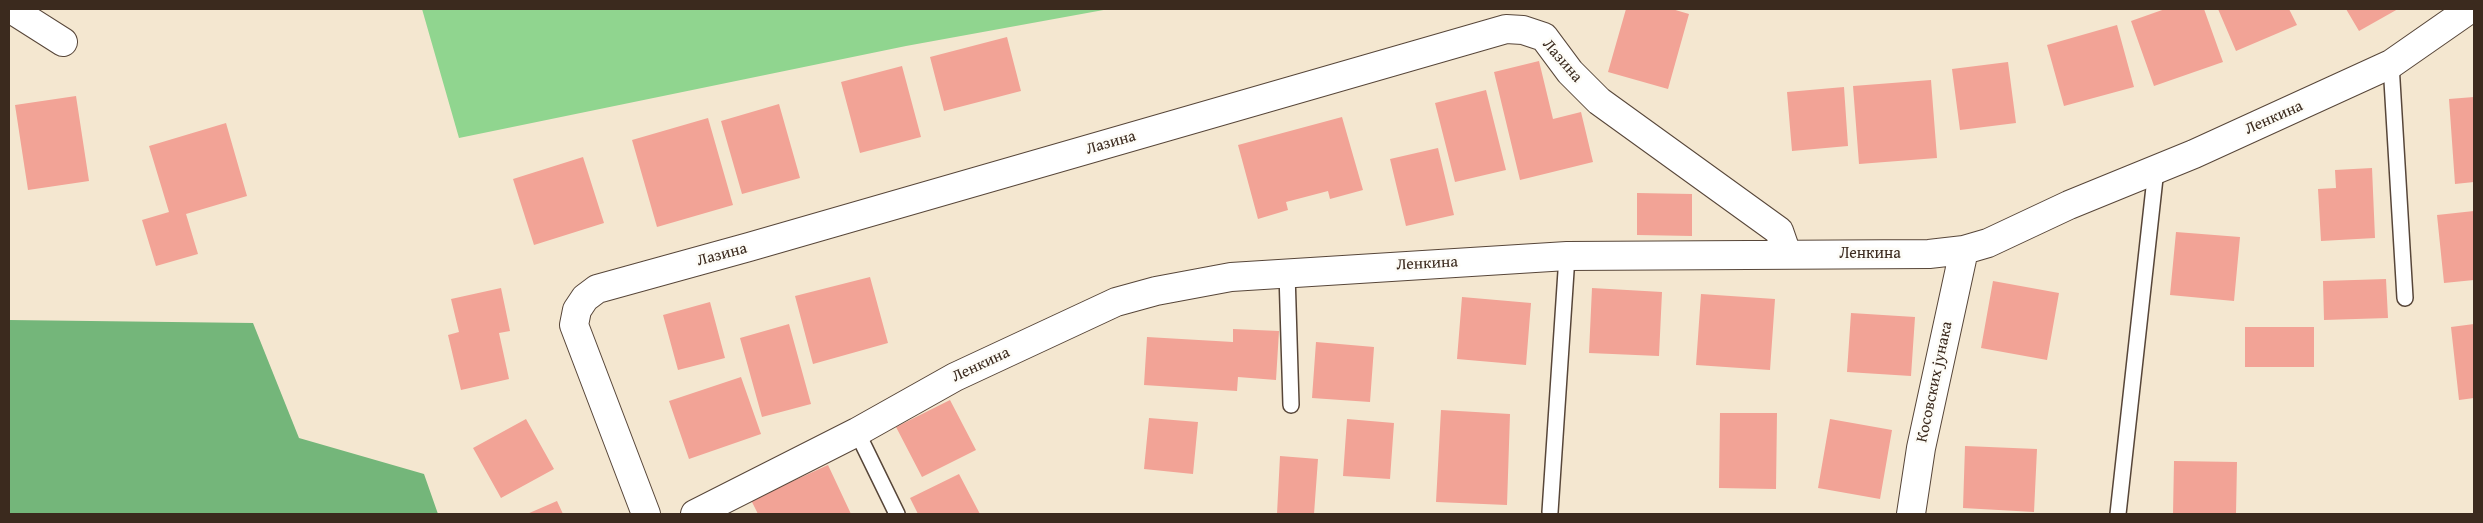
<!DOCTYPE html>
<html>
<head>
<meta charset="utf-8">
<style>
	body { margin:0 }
	#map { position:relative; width:2483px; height:523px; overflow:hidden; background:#f4e7d0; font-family:"Gentium Book Plus",serif }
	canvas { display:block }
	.frame { position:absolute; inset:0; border:10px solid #3b2a1e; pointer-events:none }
</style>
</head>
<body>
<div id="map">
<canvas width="2483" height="523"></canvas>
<div class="frame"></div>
</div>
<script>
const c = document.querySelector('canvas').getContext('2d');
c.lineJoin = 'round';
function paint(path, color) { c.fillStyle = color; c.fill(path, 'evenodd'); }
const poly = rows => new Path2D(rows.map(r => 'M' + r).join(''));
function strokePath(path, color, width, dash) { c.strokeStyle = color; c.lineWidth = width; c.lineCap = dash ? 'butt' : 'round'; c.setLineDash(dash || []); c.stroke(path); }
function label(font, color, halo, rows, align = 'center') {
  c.font = font + ' "Gentium Book Plus",serif'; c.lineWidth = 5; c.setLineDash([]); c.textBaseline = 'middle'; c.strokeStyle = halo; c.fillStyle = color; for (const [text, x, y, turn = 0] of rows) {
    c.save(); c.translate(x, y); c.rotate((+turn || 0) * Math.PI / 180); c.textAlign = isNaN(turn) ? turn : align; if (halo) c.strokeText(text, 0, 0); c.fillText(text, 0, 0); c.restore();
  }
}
paint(poly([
	[422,9,1109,9,906,46,459,138]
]), '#90d58f');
paint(poly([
	[9,320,253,323,299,438,424,474,438,514,9,514]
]), '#74b67a');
paint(poly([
	[1626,9,1672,9,1689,14,1668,89,1608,72],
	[2165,9,2204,9,2223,62,2154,86,2131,21],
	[2218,9,2289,9,2297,25,2236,51],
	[2346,9,2398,9,2359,31],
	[2117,25,2134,87,2064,106,2047,45],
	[1007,37,1021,91,944,111,930,57],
	[1539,61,1553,119,1581,112,1593,162,1520,180,1494,72],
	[2008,62,2016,123,1960,130,1952,69],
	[902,66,921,137,860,153,841,82],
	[1931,80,1937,158,1859,164,1853,86],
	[1844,87,1848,146,1792,151,1787,92],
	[1486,90,1506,170,1455,182,1435,103],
	[76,96,89,181,28,190,15,105],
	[2474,97,2474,182,2455,184,2449,99],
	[779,104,800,178,742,194,721,121],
	[1342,117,1363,190,1330,199,1328,191,1286,202,1288,210,1258,219,1238,145],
	[708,118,733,205,657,227,632,140],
	[226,123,247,196,186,214,198,254,156,266,142,220,169,212,149,146],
	[1438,148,1454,215,1406,226,1390,159],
	[583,157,604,223,534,245,513,179],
	[2372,168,2375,238,2321,241,2318,189,2336,188,2335,170],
	[1637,193,1692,194,1692,236,1637,235],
	[2474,211,2474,280,2444,283,2437,215],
	[2176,232,2240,237,2234,301,2170,295],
	[870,277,888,343,813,364,795,296],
	[2386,279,2388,318,2324,320,2323,281],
	[1993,281,2059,293,2047,360,1981,348],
	[501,288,510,331,499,333,509,379,461,390,448,335,459,332,451,299],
	[1592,288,1662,292,1659,356,1589,353],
	[1701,294,1775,299,1770,370,1696,365],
	[1462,297,1531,303,1526,365,1457,359],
	[710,302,725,358,678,370,663,315],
	[1851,313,1915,317,1911,376,1847,372],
	[789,324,811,404,762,417,740,338],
	[2474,324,2474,398,2459,400,2451,327],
	[2245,327,2314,327,2314,367,2245,367],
	[1233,329,1279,331,1276,380,1238,377,1237,391,1144,385,1147,337,1233,342],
	[1316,342,1374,347,1370,402,1312,398],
	[741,377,761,434,689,459,669,401],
	[950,400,976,450,922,477,896,427],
	[1441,410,1510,414,1507,505,1436,502],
	[1720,413,1777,413,1776,489,1719,488],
	[1149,418,1198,422,1193,474,1144,469],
	[526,419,554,469,501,498,473,448],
	[1347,419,1394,423,1390,479,1343,476],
	[1830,419,1892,430,1880,499,1818,488],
	[1965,446,2037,449,2034,512,1963,508],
	[1280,456,1318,459,1314,514,1277,514],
	[2174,461,2237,462,2236,514,2173,514],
	[828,465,851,514,758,514,751,500],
	[959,474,980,514,918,514,910,498],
	[557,501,563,514,527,514]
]), '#f2a396');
const service = poly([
	[2391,64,2405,298],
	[1287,273,1291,405],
	[857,432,897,514],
	[1550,512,1567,256],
	[2118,514,2156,169]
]);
const minor = poly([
	[11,9,63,42],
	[646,514,574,325,577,310,585,298,597,289,749,247,1506,29,1523,30,1544,37,1570,72,1599,101,1779,231,1787,254],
	[695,514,857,432,955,377,1116,302,1156,291,1231,277,1567,256,1929,254,1964,250,1988,243,2069,205,2194,154,2391,64,2470,9],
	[1911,514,1921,448,1964,250]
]);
strokePath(service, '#574639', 18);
strokePath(minor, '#574639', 30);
strokePath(service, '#fff', 15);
strokePath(minor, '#fff', 28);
label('16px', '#3b2a1e', '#fdfcf7', [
	["Лазина",1562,61,49],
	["Ленкина",2274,118,-24],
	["Лазина",1111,143,-16],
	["Ленкина",1870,254],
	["Лазина",722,255,-15],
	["Ленкина",1427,264,-3],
	["Ленкина",981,365,-25],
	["Косовских јунака",1935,382,-78]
]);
</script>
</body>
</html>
